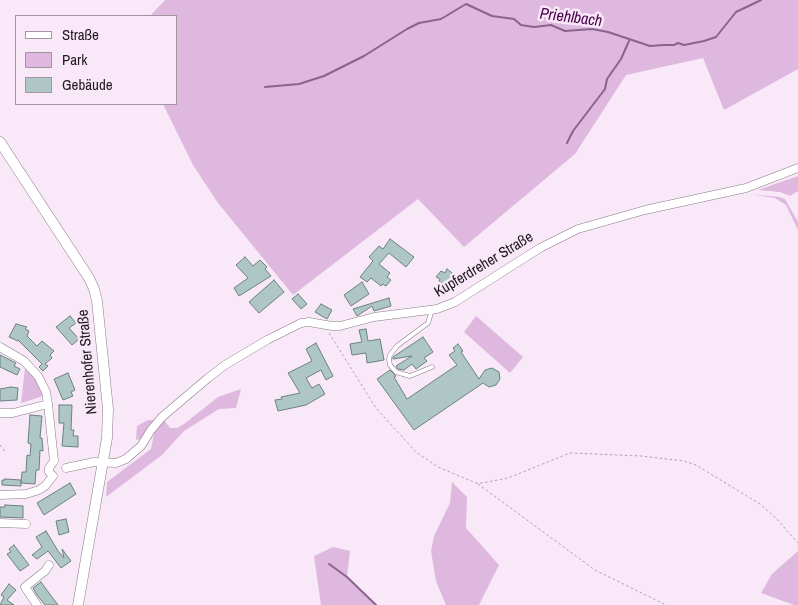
<!DOCTYPE html>
<html>
<head>
<meta charset="utf-8">
<style>
	body { margin:0 }
	#map { position:relative; width:798px; height:605px; overflow:hidden; background:#f8e8f8; font-family:"Archivo Narrow",sans-serif }
	canvas { display:block }
	.legend { position:absolute; left:15px; top:15px; width:162px; height:90px; box-sizing:border-box; background:#f8e8f8; border:1px solid #a296a2; margin:0; padding:6px 9px; list-style:none; font-size:15px; color:#201b20 }
	.legend li { display:flex; align-items:center; gap:10px; height:25px }
	.legend b { width:25px; border:1px solid #a296a2 }
</style>
</head>
<body>
<div id="map">
<canvas width="798" height="605"></canvas>
<ul class="legend">
<li><b style="height:6px;background:#fff"></b>Straße</li>
<li><b style="height:14px;background:#deb8de"></b>Park</li>
<li><b style="height:14px;background:#aec7c4"></b>Gebäude</li>
</ul>
</div>
<script>
const c = document.querySelector('canvas').getContext('2d');
c.lineJoin = 'round';
function paint(path, color) { c.fillStyle = color; c.fill(path, 'evenodd'); }
const poly = rows => new Path2D(rows.map(r => 'M' + r).join(''));
function strokePath(path, color, width, dash) { c.strokeStyle = color; c.lineWidth = width; c.lineCap = dash ? 'butt' : 'round'; c.setLineDash(dash || []); c.stroke(path); }
function label(font, color, halo, rows, align = 'center') {
  c.font = font + ' "Archivo Narrow",sans-serif'; c.lineWidth = 5; c.setLineDash([]); c.textBaseline = 'middle'; c.strokeStyle = halo; c.fillStyle = color; for (const [text, x, y, turn = 0] of rows) {
    c.save(); c.translate(x, y); c.rotate((+turn || 0) * Math.PI / 180); c.textAlign = isNaN(turn) ? turn : align; if (halo) c.strokeText(text, 0, 0); c.fillText(text, 0, 0); c.restore();
  }
}
paint(poly([
	[165,0,798,0,798,69,724,110,703,58,626,75,575,154,464,247,418,199,293,295,218,203,193,165,163,104,176,104,176,16,150,16],
	[798,176,798,191,790,196,780,192,758,190],
	[750,194,779,197,785,199,798,222,798,230,786,205,775,198],
	[476,316,523,357,510,373,464,332],
	[25,368,36,378,43,396,21,403],
	[241,389,236,408,219,409,184,431,162,455,106,497,107,482,151,449,154,434,136,440,137,426,148,420,164,420,170,428,177,428,184,424,218,397],
	[452,482,467,497,466,528,499,565,479,605,446,605,436,581,431,551,434,536,450,503],
	[333,547,350,551,347,577,376,605,321,605,314,556],
	[798,551,798,605,794,605,761,593,772,574]
]), '#deb8de');
strokePath(poly([
	[265,87,299,84,324,76,364,56,407,29,419,23,441,19,466,4,492,16,514,19,521,25,534,27,551,25,565,31,592,29,608,32,650,46,664,45,674,45,678,43,684,45,704,41,716,37,736,12,761,0],
	[567,143,573,131,605,89,607,79,621,59,629,41],
	[329,564,347,577,376,605]
]), '#8c638c', 2);
const building = poly([
	[390,239,414,257,406,267,389,253,379,264,390,273,387,277,391,280,386,286,382,284,381,286,371,278,367,282,360,277,373,261,369,257,379,246,383,249,390,239],
	[245,257,253,266,260,260,267,267,265,269,271,276,239,296,234,288,248,278,236,265,245,257],
	[447,269,460,279,453,290,439,281,440,279,436,277,441,271,445,273,447,269],
	[274,280,284,292,259,313,249,302,274,280],
	[362,282,369,294,351,306,344,295,362,282],
	[298,294,307,304,301,309,292,299,298,294],
	[389,298,391,306,374,311,372,306,357,316,353,309,389,298],
	[321,304,332,310,327,319,315,312,321,304],
	[70,316,76,323,69,328,79,339,72,345,56,327,70,316],
	[16,324,27,327,25,329,29,331,27,336,37,346,42,341,54,351,50,355,52,358,45,364,48,366,43,371,39,367,42,364,18,340,18,341,9,337,16,324],
	[366,329,368,341,380,339,384,360,367,363,366,353,352,355,350,344,362,342,359,330,366,329],
	[423,337,433,352,424,358,427,361,416,369,412,364,404,370,398,369,396,366,412,356,393,359,393,357,423,337],
	[316,343,333,376,326,380,321,370,306,378,312,388,319,384,325,394,306,405,278,411,275,400,282,399,281,397,300,393,288,373,312,361,306,349,316,343],
	[458,344,463,351,461,352,479,379,485,370,492,368,499,372,500,379,496,385,489,387,483,383,414,430,377,379,390,370,396,376,394,377,407,399,457,365,449,355,455,351,453,348,458,344],
	[0,355,16,363,14,366,20,369,17,375,0,367,0,355],
	[68,373,75,390,71,392,73,396,63,400,54,379,68,373],
	[11,387,18,388,17,400,0,401,0,389,11,387],
	[59,405,72,405,71,430,74,430,73,436,78,436,78,447,62,446,64,423,59,423,59,405],
	[30,415,42,416,40,438,42,438,43,451,40,450,39,470,36,470,35,484,21,483,22,472,26,472,27,455,30,456,31,444,28,443,30,415],
	[5,479,21,480,21,486,2,485,2,480,5,480,5,479],
	[70,483,76,494,44,515,37,503,70,483],
	[5,505,23,506,23,518,0,517,0,507,5,507,5,505],
	[66,519,69,532,59,535,56,521,66,519],
	[46,531,58,551,64,558,62,549,71,561,61,568,48,551,37,559,32,555,42,547,36,537,46,531],
	[14,545,29,565,20,571,7,554,11,552,9,549,14,545],
	[41,582,46,589,58,605,45,605,37,595,33,588,41,582],
	[9,584,16,590,7,600,14,605,0,605,4,597,1,595,9,584]
]);
paint(building, '#aec7c4');
strokePath(building, '#6a827f', 1);
const service = poly([
	[432,310,428,323,397,346,390,355,389,359,390,365,396,372,410,376,432,367]
]);
const minor = poly([
	[0,347,24,361,38,376,46,392,48,404,54,461],
	[0,413,13,413,48,404],
	[66,468,94,462,116,463,126,459,141,446,151,430,162,417,208,378,225,365,267,340,301,323,309,322,332,326,340,326,374,317,437,309,455,302,540,248,578,229,645,210,746,188,798,168],
	[53,476,49,472,49,468,54,461],
	[0,495,26,494,39,490,45,486,53,476],
	[0,523,26,524],
	[37,605,25,587,45,571,49,565]
]);
const tertiary = poly([
	[0,142,89,278,94,289,97,301,108,409,107,438,78,605]
]);
strokePath(service, '#897b89', 5);
strokePath(minor, '#897b89', 9);
strokePath(tertiary, '#897b89', 11);
strokePath(poly([
	[329,333,376,408,416,452,438,467,476,483,482,483,508,478,570,453,641,456,684,461,696,465,760,504,775,517,798,543],
	[0,445,4,450,4,454],
	[478,484,595,570,666,605]
]), '#ada1ad', 1, [2.5, 2.5]);
strokePath(service, '#fff', 4);
strokePath(minor, '#fff', 8);
strokePath(tertiary, '#fff', 10);
label('15px', '#201b20', '#f8e8f8', [
	["Kupferdreher Straße",484,265,-31],
	["Nierenhofer Straße",88,362,-95]
]);
label('italic 16px', '#49004c', '#f8e8f8', [
	["Priehlbach",571,18,7]
]);
</script>
</body>
</html>
